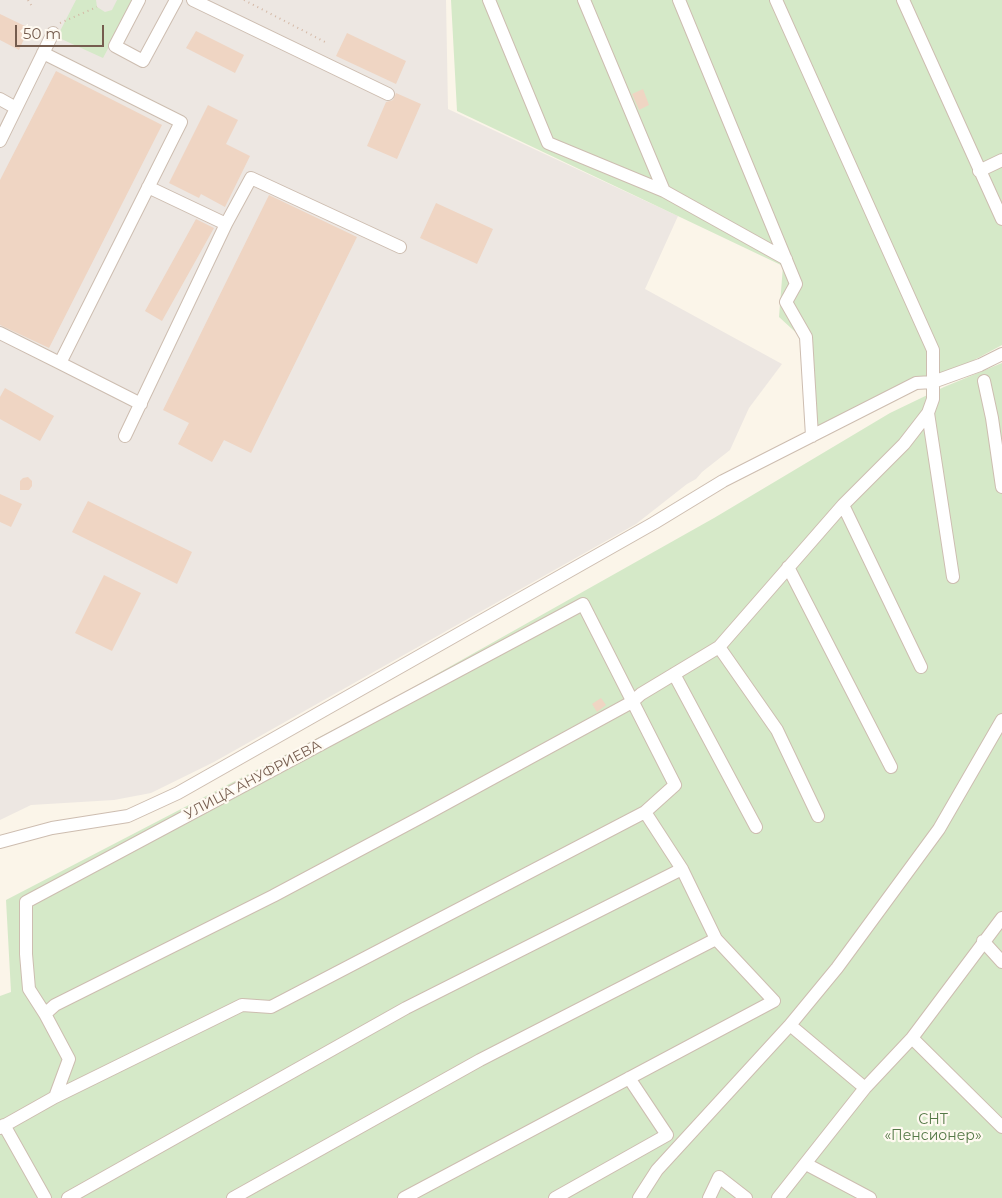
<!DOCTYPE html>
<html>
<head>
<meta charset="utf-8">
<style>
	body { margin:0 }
	#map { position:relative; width:1002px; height:1198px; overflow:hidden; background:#fbf5e9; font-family:Montserrat,sans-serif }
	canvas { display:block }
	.scale { position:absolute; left:15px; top:25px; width:89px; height:22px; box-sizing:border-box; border:2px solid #755c4e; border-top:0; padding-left:6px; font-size:15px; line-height:18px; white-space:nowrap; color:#755c4e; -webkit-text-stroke:4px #fef9f0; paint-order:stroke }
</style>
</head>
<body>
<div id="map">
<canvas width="1002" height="1198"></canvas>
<div class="scale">50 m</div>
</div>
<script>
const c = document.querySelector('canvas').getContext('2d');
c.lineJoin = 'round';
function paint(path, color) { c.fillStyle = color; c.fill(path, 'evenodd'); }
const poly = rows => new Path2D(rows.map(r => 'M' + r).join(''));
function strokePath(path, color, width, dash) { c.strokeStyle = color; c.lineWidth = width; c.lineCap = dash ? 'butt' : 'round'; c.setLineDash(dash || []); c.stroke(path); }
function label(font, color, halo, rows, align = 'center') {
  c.font = font + ' Montserrat,sans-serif'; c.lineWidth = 4.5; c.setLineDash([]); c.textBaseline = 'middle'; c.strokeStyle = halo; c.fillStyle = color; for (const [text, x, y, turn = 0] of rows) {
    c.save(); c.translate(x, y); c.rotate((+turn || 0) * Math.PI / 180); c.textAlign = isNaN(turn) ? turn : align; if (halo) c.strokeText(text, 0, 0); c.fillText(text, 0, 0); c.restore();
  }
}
paint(poly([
	[0,0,446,0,448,109,678,216,645,289,782,364,749,408,730,450,702,472,696,479,687,484,636,524,214,762,151,793,114,800,31,805,0,820]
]), '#ede7e2');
paint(poly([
	[76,0,96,0,97,7,105,12,112,10,117,0,134,0,103,58,57,37],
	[451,0,1002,0,1002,345,952,372,818,426,804,340,779,317,783,266,457,111],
	[1002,363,1002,1198,0,1198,0,996,11,992,6,900,387,702,714,518,890,413,944,387]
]), '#d5e9c8');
paint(poly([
	[0,14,29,28,19,50,0,40],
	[196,31,244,55,235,73,186,48],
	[347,33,406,61,396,84,336,56],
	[56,71,162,125,49,348,0,325,0,180],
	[643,89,649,105,639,110,632,94],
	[396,93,421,104,397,159,367,146,386,102,393,100],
	[208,105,238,120,226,144,250,156,225,207,201,194,199,198,169,183],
	[269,195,357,237,251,453,224,440,212,462,178,444,189,423,163,410],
	[436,203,493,229,477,264,420,238],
	[196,219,214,228,162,321,145,311],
	[5,388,54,416,40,441,0,419,0,397],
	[28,477,32,481,32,486,29,490,20,490,20,481,23,478],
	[0,494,22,504,11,527,0,522],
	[88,501,192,552,177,584,72,532],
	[104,575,141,593,112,651,75,633],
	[601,698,606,705,597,712,592,704]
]), '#efd5c3');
const minor = poly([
	[139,0,115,46,143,61,176,0],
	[193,0,388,94],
	[489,0,548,143,664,191,786,259],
	[584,0,664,191],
	[679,0,796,284,786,302,806,337,812,436],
	[903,0,1002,219],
	[0,99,16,108],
	[0,141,53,33],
	[979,171,1002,160],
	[148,187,226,224,251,178,400,247],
	[0,333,60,363,181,122,43,53],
	[60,363,141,404],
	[984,381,992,418,1002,487],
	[928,413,953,577],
	[125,436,226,224],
	[843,505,921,667],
	[788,567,891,767],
	[719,647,777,730,818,816],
	[674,674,756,827],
	[0,842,52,828,128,816,178,793,654,523,723,481,916,383,933,382,980,365,1002,354],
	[983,941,1002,962],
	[45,1014,29,989,26,954,26,902,583,604,675,785,645,812,271,1007,242,1005,55,1097],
	[790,1025,865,1088],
	[912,1038,1002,1127],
	[4,1125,45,1198],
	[0,1128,55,1097,69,1059,45,1014,55,1005,273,896,423,816,632,702,641,694,719,647,843,505,904,444,928,413,933,399,933,350,776,0],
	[806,1164,870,1198],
	[68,1198,406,1008,682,869],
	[233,1198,480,1060,716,939],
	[404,1198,774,1001,716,939,682,869,645,812],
	[555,1198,667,1135,629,1078],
	[639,1198,657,1170,790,1025,837,968,939,829,1002,720],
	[709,1198,719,1177,746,1198],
	[778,1198,865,1088,912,1038,1002,918]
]);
strokePath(minor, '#cdbdb0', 14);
strokePath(poly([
	[28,0,33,8],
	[244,0,327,43],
	[60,23,97,7]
]), '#d4b8a5', 2, [1, 4]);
strokePath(minor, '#fff', 12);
label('14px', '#755c4e', '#fef9f0', [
	["УЛИЦА АНУФРИЕВА",253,780,-28]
]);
label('14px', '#557947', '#fef9f0', [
	["СНТ",933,1120],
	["«Пенсионер»",933,1136]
]);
</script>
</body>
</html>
